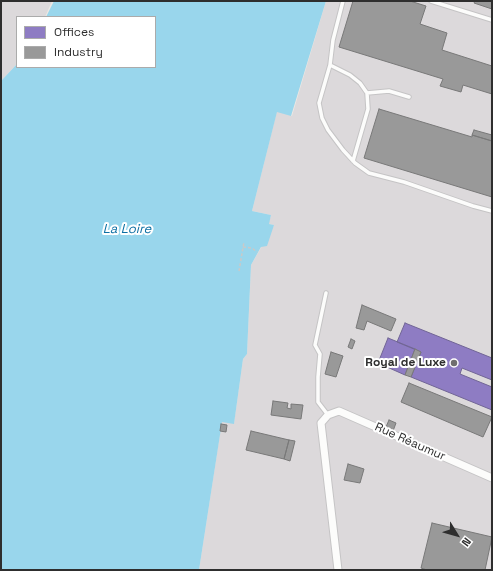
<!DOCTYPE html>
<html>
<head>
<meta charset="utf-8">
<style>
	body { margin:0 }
	#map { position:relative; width:493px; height:571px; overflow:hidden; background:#ece8e4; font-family:"Space Grotesk",sans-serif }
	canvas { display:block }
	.frame { position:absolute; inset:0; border:2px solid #2e2e2e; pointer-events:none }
	.legend { position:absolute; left:16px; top:16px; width:140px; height:52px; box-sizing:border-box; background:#fff; border:1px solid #ababab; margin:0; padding:5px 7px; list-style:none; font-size:12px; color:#2e2e2e }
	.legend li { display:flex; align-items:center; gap:8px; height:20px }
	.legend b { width:20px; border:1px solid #ababab }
	.north { position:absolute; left:437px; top:515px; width:40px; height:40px; -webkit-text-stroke:3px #fff; paint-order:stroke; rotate:127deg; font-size:11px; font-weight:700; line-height:16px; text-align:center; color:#2e2e2e }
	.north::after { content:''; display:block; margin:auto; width:14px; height:18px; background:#2e2e2e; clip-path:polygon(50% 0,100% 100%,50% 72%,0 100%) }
</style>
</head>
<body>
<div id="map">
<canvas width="493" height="571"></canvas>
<div class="frame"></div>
<ul class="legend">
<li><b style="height:11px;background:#8e7cc3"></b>Offices</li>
<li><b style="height:11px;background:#999"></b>Industry</li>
</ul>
<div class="north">N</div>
</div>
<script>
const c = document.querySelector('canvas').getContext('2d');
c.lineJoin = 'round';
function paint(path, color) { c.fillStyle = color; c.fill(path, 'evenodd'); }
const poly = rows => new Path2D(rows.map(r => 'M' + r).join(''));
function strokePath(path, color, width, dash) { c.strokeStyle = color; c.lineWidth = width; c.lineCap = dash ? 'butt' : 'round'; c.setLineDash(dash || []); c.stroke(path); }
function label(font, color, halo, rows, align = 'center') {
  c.font = font + ' "Space Grotesk",sans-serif'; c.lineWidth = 4; c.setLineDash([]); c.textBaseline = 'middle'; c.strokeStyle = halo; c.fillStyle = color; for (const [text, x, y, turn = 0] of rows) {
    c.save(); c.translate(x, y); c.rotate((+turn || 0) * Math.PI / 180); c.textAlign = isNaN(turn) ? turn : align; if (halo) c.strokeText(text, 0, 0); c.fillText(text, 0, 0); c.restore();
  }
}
paint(poly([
	[1,1,52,1,45,17,17,17,17,64,1,81],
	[326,1,492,1,492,570,199,570,222,421,234,423,243,359,247,354,251,265,274,225,268,224,271,215,252,211,277,111,292,116]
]), '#dcd9db');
paint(poly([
	[54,1,326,1,291,116,277,112,252,211,271,215,269,224,274,225,267,246,261,247,251,265,247,354,243,359,234,424,222,422,199,570,1,570,1,81,17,64,17,67,155,67,155,17,46,17]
]), '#99d6ec');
const offices = poly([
	[405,323,492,358,492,380,462,368,460,374,492,387,492,410,411,377,421,352,397,342,405,323],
	[388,338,415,349,405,375,378,363,388,338]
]);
paint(offices, '#8e7cc3');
strokePath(offices, '#716596', 1);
const industry = poly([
	[353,1,410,1,426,6,420,24,447,33,442,50,492,66,492,94,463,85,461,92,440,86,443,79,339,47,353,1],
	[475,1,492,1,492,9,474,3,475,1],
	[379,109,472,137,472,135,492,141,492,197,364,158,379,109],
	[474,130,492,135,492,141,472,135,474,130],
	[362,305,396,319,391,331,367,321,364,330,356,328,362,305],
	[351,339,355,341,352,349,348,347,351,339],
	[415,349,421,352,411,377,405,375,415,349],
	[331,352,343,356,336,377,325,374,331,352],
	[409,383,492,417,483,437,401,402,409,383],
	[273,401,288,403,287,408,291,409,291,404,303,405,301,419,271,415,273,401],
	[389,420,396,423,393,431,386,427,389,420],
	[221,424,227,425,226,432,220,431,221,424],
	[251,431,289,440,284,459,246,450,251,431],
	[289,440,295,441,290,461,284,459,289,440],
	[348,464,364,469,360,483,344,480,348,464],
	[432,523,492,537,485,570,427,570,421,568,432,523]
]);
paint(industry, '#999');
strokePath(industry, '#797979', 1);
const lane = poly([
	[343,1,333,40,330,65,319,103,322,118,328,130,343,150,355,163,369,173,404,182,473,206,492,211],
	[431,1,492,20],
	[330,65,350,75,360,83,367,93,368,109,353,161],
	[367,93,389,91,409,97],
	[326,293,315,345,320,354,318,377,318,402,328,415]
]);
const street = poly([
	[338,570,321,423,328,415,339,411,492,478]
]);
strokePath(lane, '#c5c4c5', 5.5);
strokePath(street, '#c5c4c5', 9);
strokePath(poly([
	[243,247,252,248,257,252],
	[239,271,244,242]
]), '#c9c9c8', 1.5, [3, 2]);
strokePath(lane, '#fcfcfb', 3.5);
strokePath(street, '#fcfcfb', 7);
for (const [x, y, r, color] of [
	[454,363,4,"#706f6e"]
]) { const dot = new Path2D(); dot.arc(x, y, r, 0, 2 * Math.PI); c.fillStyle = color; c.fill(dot); strokePath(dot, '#fff', 1.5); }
label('bold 12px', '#2e2e2e', '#fff', [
	["Royal de Luxe",446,363]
], 'right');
label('12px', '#2e2e2e', '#fff', [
	["Rue Réaumur",410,442,24]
]);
label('italic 13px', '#0d6fa3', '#fff', [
	["La Loire",127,229]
]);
</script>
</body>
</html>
